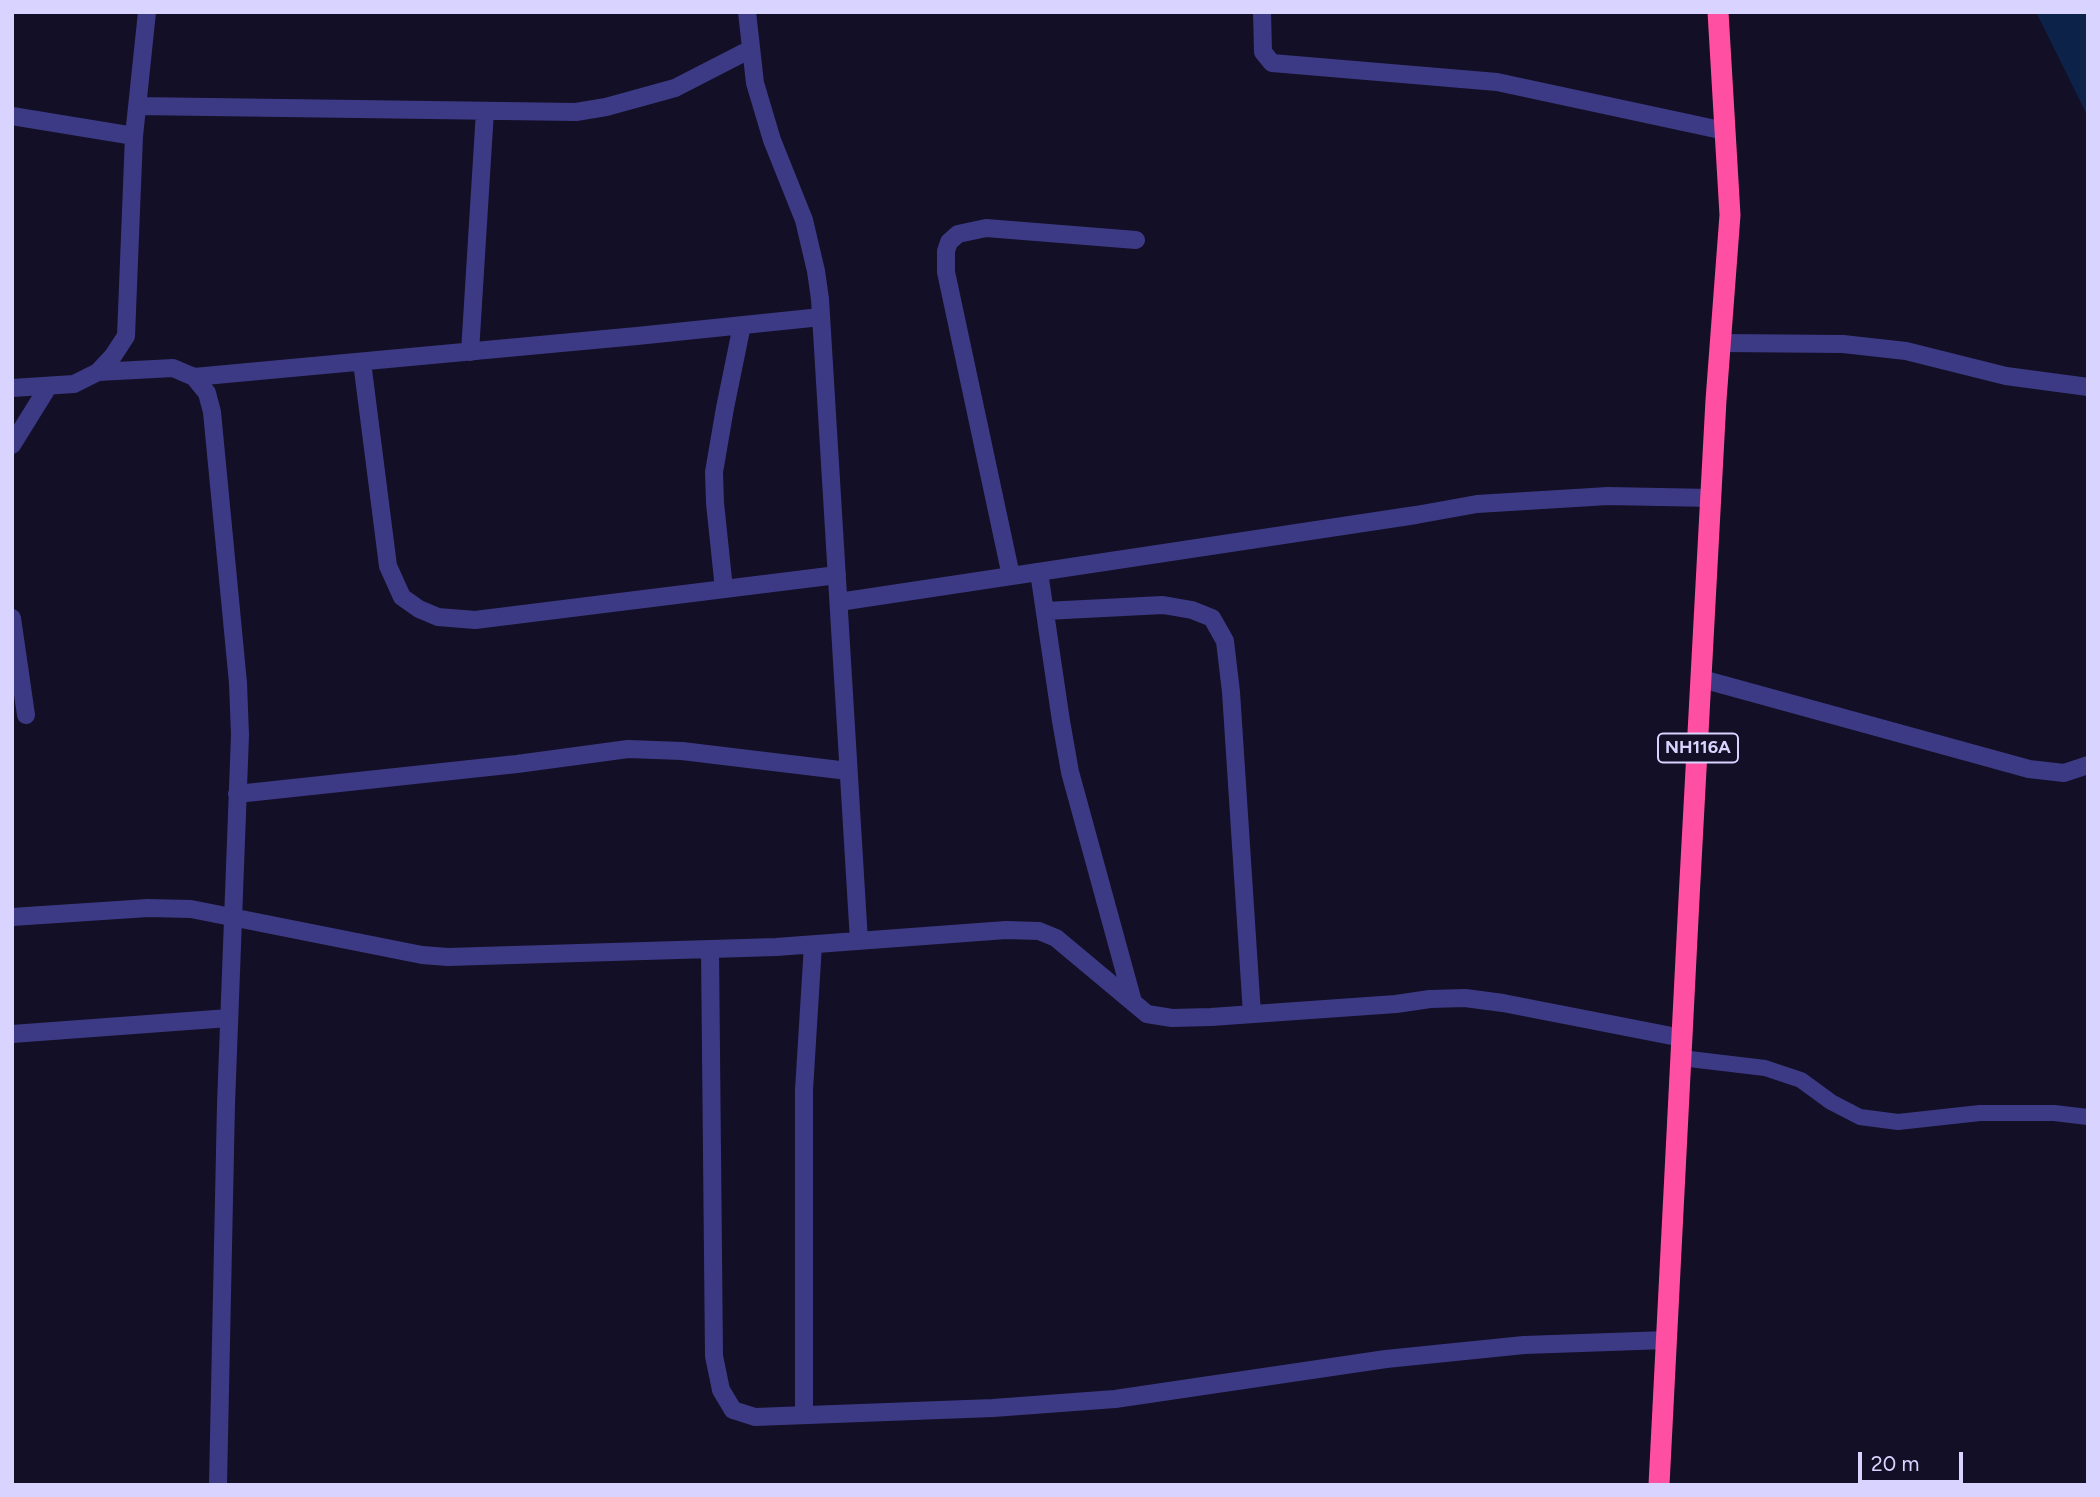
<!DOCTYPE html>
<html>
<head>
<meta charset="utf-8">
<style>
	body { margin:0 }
	#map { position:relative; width:2100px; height:1497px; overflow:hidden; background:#130f26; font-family:Figtree,sans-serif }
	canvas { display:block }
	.frame { position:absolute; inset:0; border:14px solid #d9d4ff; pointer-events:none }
	.scale { position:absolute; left:1858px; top:1452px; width:105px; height:32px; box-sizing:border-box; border:4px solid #d9d4ff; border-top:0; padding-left:9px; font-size:21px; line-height:24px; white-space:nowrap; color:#d9d4ff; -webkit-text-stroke:5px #130f26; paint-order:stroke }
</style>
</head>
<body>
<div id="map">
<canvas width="2100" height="1497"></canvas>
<div class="frame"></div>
<div class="scale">20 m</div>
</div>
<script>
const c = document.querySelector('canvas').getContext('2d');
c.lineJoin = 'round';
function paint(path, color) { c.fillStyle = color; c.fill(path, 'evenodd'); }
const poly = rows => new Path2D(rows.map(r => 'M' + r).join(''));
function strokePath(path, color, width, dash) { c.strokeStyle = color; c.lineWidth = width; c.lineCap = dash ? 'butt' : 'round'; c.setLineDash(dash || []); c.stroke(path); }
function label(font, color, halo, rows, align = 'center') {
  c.font = font + ' Figtree,sans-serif'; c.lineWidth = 5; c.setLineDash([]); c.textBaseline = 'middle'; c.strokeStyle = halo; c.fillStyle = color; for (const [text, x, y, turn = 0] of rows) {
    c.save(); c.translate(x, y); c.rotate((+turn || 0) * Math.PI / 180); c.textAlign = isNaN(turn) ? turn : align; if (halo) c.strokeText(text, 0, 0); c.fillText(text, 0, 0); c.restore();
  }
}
paint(poly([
	[2036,12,2088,12,2088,117]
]), '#0c2248');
strokePath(poly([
	[1681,1058,1765,1068,1801,1080,1831,1102,1860,1117,1898,1122,1980,1113,2054,1113,2088,1117]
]), '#3d3a85', 16);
strokePath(poly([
	[747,12,755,83,772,140,804,220,816,271,820,299,859,941],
	[1262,12,1263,52,1272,63,1497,82,1725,131],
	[137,106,576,112,606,107,675,88,751,49],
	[12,116,134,136],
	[1721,343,1843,344,1906,351,2006,376,2088,387],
	[470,352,485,111],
	[362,362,388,566,402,597,419,609,438,617,475,620,837,575],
	[98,372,173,368,194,377,207,393,212,412,238,683,240,735,226,1104,218,1485],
	[194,377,637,336,821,317],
	[12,388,74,384,98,372,113,356,126,336,134,136,147,12],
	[12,445,48,387],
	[1039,572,1061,721,1070,772,1133,1002],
	[1011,576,946,272,946,251,949,242,958,234,986,228,1136,240],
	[724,589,715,503,714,472,725,408,742,325],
	[839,602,1416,515,1477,504,1608,496,1712,498],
	[1045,611,1163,605,1192,610,1212,618,1225,641,1231,692,1252,1014],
	[12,618,26,715],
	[1702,679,2029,769,2064,773,2088,765],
	[237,794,517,764,628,749,682,751,848,771],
	[12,917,148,908,191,909,422,955,448,957,776,947,1006,930,1039,931,1056,938,1147,1014,1172,1018,1211,1017,1396,1004,1430,999,1465,998,1503,1003,1682,1038],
	[710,950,714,1356,721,1390,733,1410,755,1417,993,1408,1115,1399,1386,1359,1524,1345,1667,1340],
	[12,1034,229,1018],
	[804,1415,804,1090,813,945]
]), '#3d3a85', 18);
strokePath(poly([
	[1659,1485,1689,899,1716,400,1730,215,1718,12]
]), '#ff4fa3', 21);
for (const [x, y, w] of [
	[1698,748,80]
]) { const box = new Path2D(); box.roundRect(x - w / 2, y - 14.5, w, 29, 5); c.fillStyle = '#130f26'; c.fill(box); strokePath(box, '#d9d4ff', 2); }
label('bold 18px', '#d9d4ff', null, [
	["NH116A",1698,748]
]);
</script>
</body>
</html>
